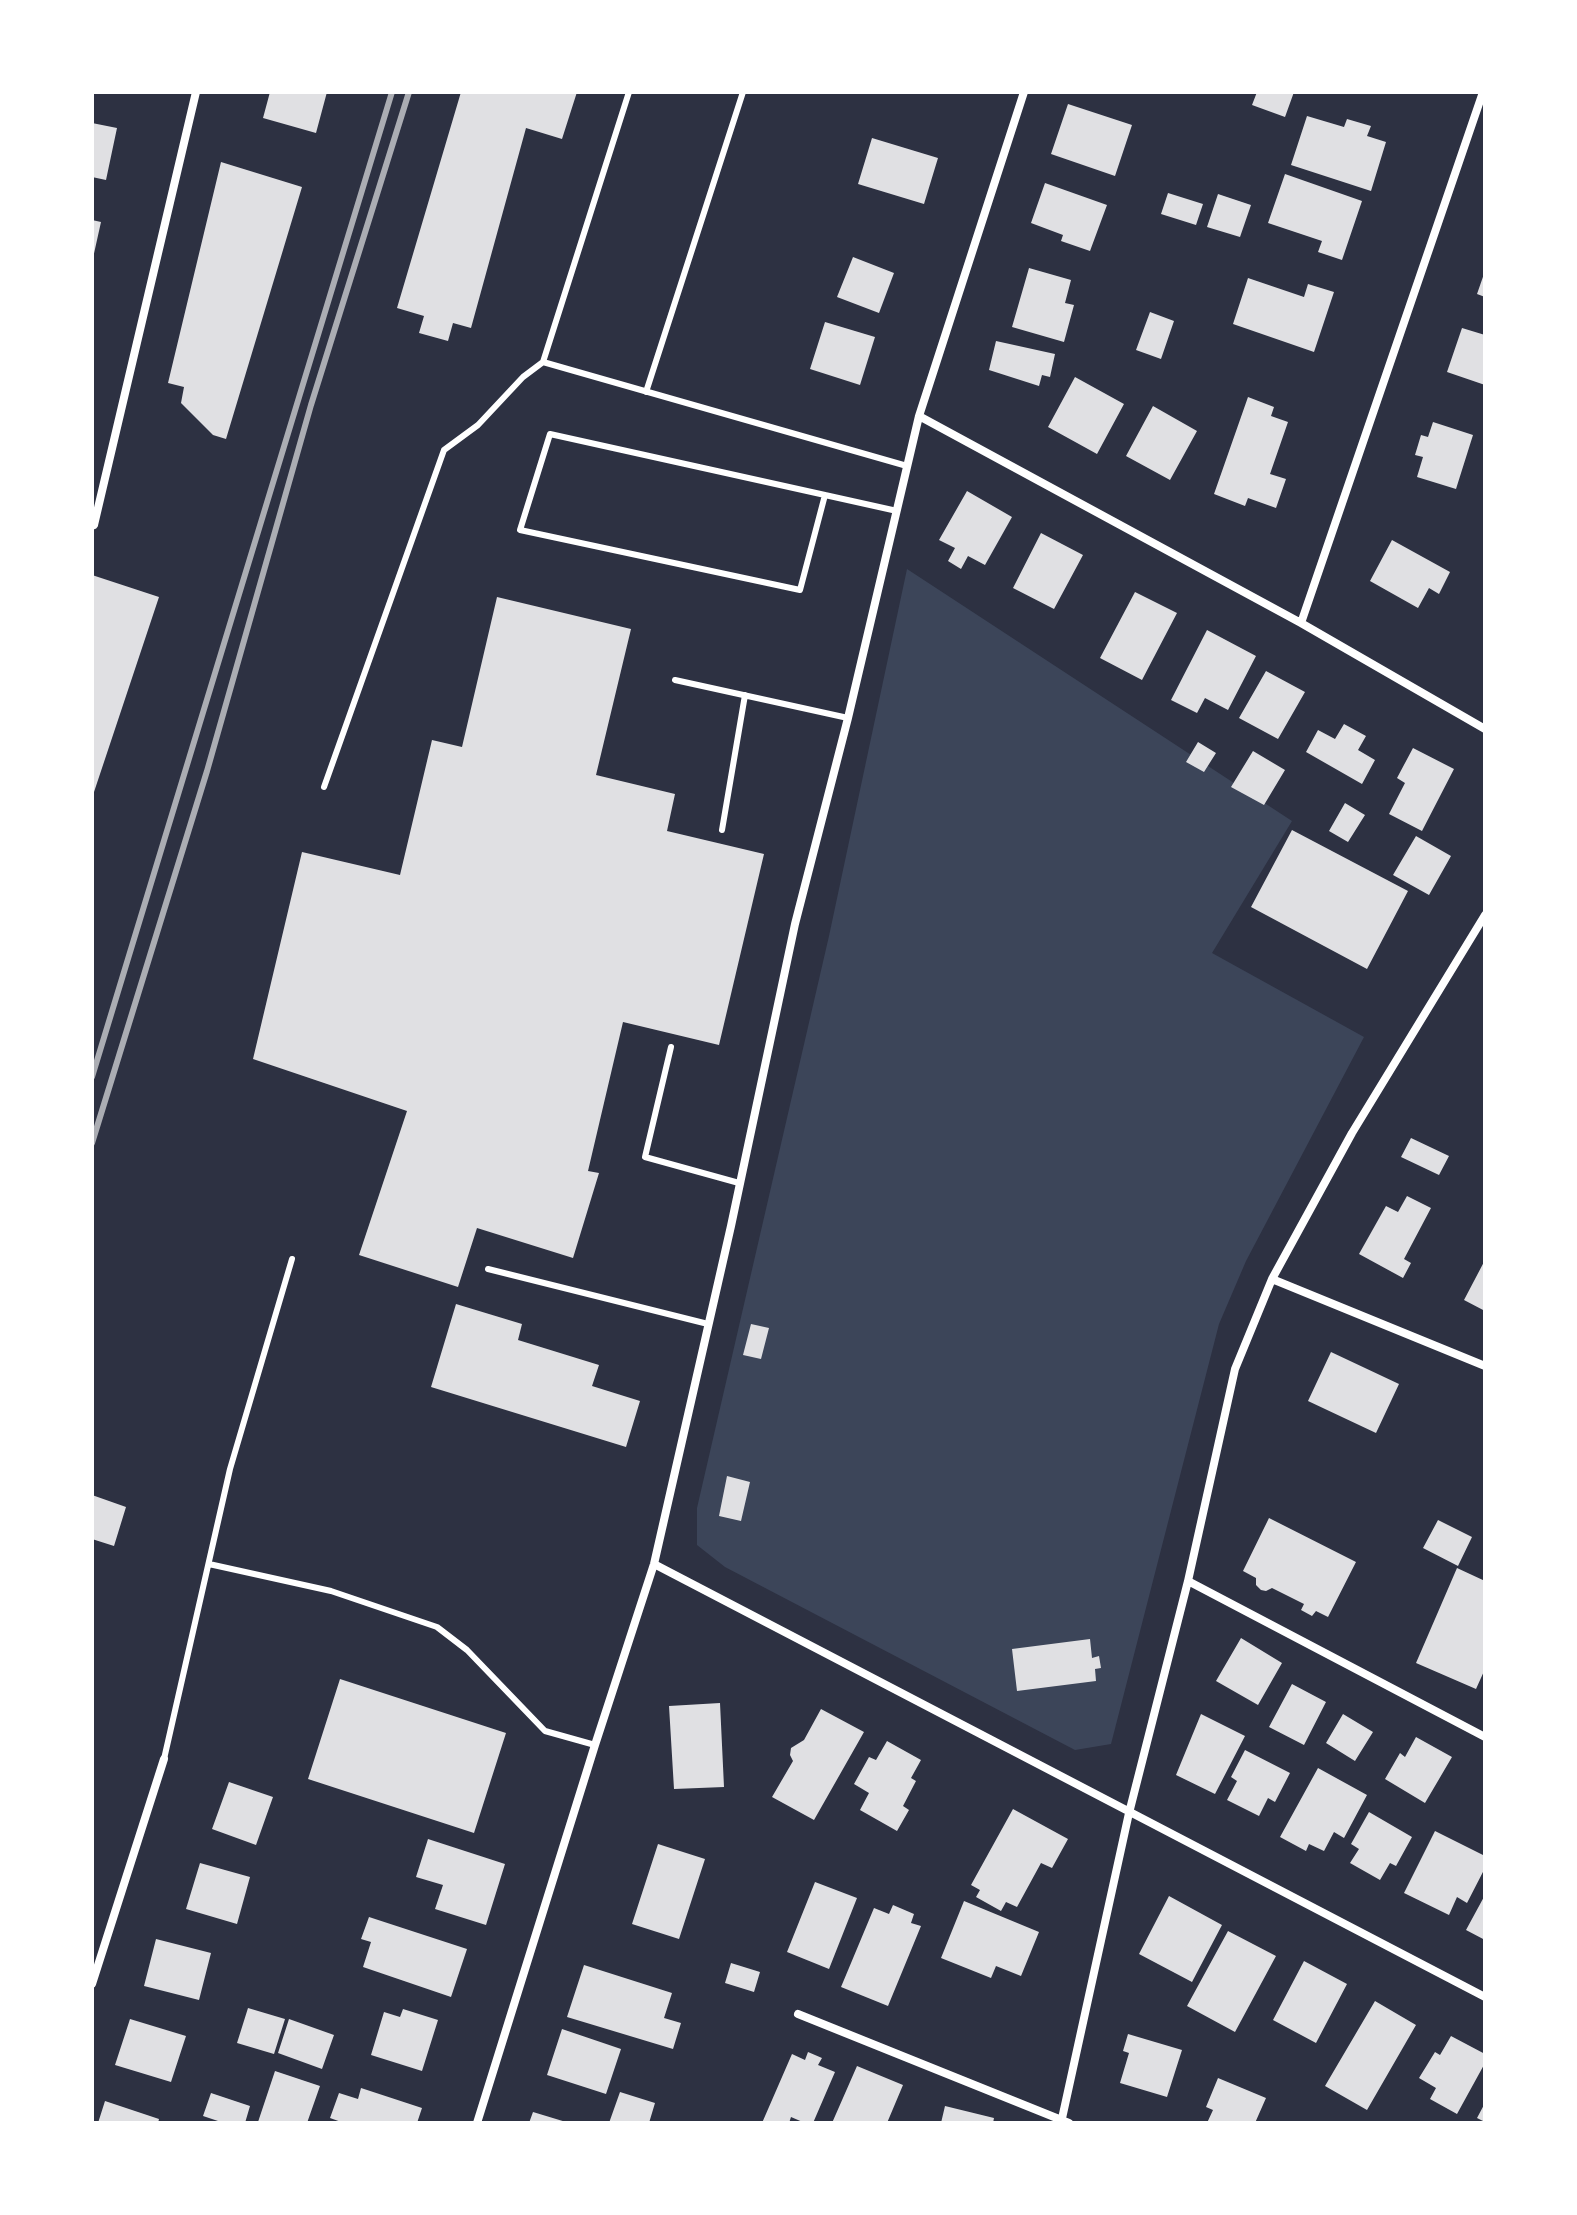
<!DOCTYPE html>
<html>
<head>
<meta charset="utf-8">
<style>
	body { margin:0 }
	#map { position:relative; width:1577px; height:2215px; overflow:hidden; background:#2d3142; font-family:Cabin,sans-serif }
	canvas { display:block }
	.frame { position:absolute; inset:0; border:94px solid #fff; pointer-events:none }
</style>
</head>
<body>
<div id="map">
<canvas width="1577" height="2215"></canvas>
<div class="frame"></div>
</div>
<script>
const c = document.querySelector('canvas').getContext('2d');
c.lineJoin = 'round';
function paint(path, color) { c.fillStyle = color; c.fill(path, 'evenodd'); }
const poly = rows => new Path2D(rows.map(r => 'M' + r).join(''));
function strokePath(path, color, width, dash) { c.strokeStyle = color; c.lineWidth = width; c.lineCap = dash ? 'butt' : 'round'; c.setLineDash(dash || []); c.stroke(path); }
paint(poly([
	[907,569,1292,821,1212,953,1364,1037,1246,1261,1219,1324,1111,1744,1075,1750,725,1567,697,1545,697,1508,829,936]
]), '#3c4559');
paint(poly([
	[270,92,327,92,316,133,263,118],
	[461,92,577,92,562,139,526,128,471,328,453,323,448,341,419,333,424,316,397,308],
	[1257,92,1294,92,1285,117,1252,105],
	[1068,104,1132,125,1115,176,1051,154],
	[1307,116,1344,127,1347,119,1371,126,1367,136,1386,142,1371,191,1291,165],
	[92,123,117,128,106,180,92,177],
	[872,138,938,158,924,204,858,184],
	[221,162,302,187,226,439,213,435,181,403,184,387,168,383],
	[1285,174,1362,201,1342,260,1318,252,1322,241,1268,223],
	[1045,183,1107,205,1090,251,1061,241,1063,235,1031,223],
	[1168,193,1203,204,1196,225,1161,214],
	[1218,194,1251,205,1240,237,1207,227],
	[92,220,101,222,93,258,92,257],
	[853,257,894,273,879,313,837,297],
	[1029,268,1071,280,1065,303,1074,305,1064,342,1012,327],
	[1485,271,1485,297,1477,294],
	[1248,278,1304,297,1308,284,1334,292,1314,352,1233,324],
	[1150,312,1174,321,1161,359,1136,350],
	[825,322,875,337,860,385,810,369],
	[1462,328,1485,335,1485,385,1447,372],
	[996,341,1055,354,1050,377,1042,375,1039,386,989,370],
	[1075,377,1124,404,1097,454,1048,427],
	[1248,397,1274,407,1271,416,1288,422,1270,474,1286,479,1276,508,1248,498,1245,506,1214,494],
	[1153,406,1197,431,1170,480,1126,456],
	[1433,422,1473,435,1456,489,1417,477,1423,457,1415,455,1421,435,1428,437],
	[967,491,1012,517,985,565,968,556,961,569,948,561,955,548,939,540],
	[1041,533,1083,555,1054,609,1013,588],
	[1392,540,1450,572,1439,594,1429,588,1418,608,1370,581],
	[92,575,159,597,93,795,92,795],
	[1135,592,1177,613,1142,680,1100,658],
	[497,597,631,629,596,775,675,794,667,831,764,854,719,1045,623,1022,588,1171,599,1173,573,1258,477,1228,458,1287,359,1255,407,1111,253,1059,302,852,400,875,432,740,462,747],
	[1207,630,1256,656,1228,710,1205,698,1197,713,1171,700],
	[1266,671,1305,692,1278,739,1239,718],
	[1344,724,1366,736,1358,750,1375,760,1362,784,1306,752,1318,730,1335,739],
	[1198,742,1216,753,1204,772,1186,762],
	[1413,748,1454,769,1422,831,1389,814,1405,783,1397,778],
	[1253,751,1285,770,1264,805,1231,787],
	[1345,803,1365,815,1348,842,1329,831],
	[1292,830,1408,891,1367,969,1251,907],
	[1416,836,1451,856,1429,895,1393,875],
	[1411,1138,1449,1156,1439,1175,1401,1157],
	[1407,1196,1431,1208,1404,1259,1411,1263,1403,1278,1359,1254,1386,1206,1398,1212],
	[1485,1260,1485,1311,1464,1300],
	[456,1304,522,1324,518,1340,599,1365,592,1386,640,1401,626,1447,431,1387],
	[751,1324,769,1328,761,1359,743,1355],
	[1331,1352,1399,1384,1376,1433,1308,1401],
	[727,1476,750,1482,741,1521,719,1516],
	[92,1495,126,1507,114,1546,92,1539],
	[1269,1518,1356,1562,1328,1617,1316,1611,1312,1616,1301,1610,1304,1604,1272,1588,1266,1591,1261,1590,1256,1585,1256,1578,1243,1571],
	[1438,1520,1472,1537,1458,1566,1423,1548],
	[1457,1568,1485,1581,1485,1669,1476,1689,1416,1663],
	[1241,1638,1282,1663,1258,1705,1216,1681],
	[1090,1639,1092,1658,1099,1656,1101,1668,1095,1669,1096,1681,1017,1691,1012,1649],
	[340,1679,506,1733,474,1833,308,1779],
	[1292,1684,1326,1702,1304,1745,1269,1727],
	[720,1703,724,1787,674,1789,669,1706],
	[821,1709,864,1732,814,1820,772,1797,793,1761,790,1755,791,1748,804,1740],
	[1201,1714,1245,1736,1215,1794,1176,1775],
	[1343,1714,1373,1732,1355,1761,1326,1743],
	[1416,1737,1452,1757,1425,1803,1385,1779,1400,1753,1405,1757],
	[887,1741,921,1760,911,1778,916,1781,903,1806,909,1810,897,1831,860,1810,869,1793,854,1784,869,1757,876,1760],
	[1245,1750,1290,1773,1275,1802,1268,1798,1259,1816,1227,1800,1237,1781,1231,1777],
	[1318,1768,1367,1795,1344,1838,1334,1832,1324,1851,1309,1844,1306,1851,1280,1837],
	[229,1782,273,1797,256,1845,212,1829],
	[1013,1809,1068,1839,1052,1868,1041,1863,1017,1907,1006,1902,1001,1911,976,1897,980,1890,971,1885],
	[1369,1812,1412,1837,1396,1866,1390,1863,1380,1880,1350,1863,1359,1849,1351,1844],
	[1435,1831,1485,1856,1485,1868,1467,1903,1457,1897,1449,1915,1404,1893],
	[428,1839,505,1864,486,1925,435,1909,443,1885,416,1877],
	[658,1844,705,1859,679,1939,632,1924],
	[200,1863,250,1877,237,1924,186,1909],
	[815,1882,857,1898,829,1969,787,1952],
	[1485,1895,1485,1940,1466,1930],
	[1169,1896,1222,1925,1192,1982,1139,1954],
	[964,1901,1039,1932,1021,1976,996,1966,991,1978,941,1958],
	[893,1905,914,1914,911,1923,921,1926,888,2006,841,1987,874,1908,889,1914],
	[369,1917,467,1949,451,1997,363,1967,371,1942,361,1939],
	[1228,1931,1276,1956,1235,2032,1187,2006],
	[156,1939,211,1953,199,2000,144,1986],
	[1304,1961,1347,1984,1316,2043,1273,2020],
	[731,1963,760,1972,754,1992,725,1983],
	[584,1965,672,1993,664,2018,681,2023,673,2049,567,2017],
	[1375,2001,1416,2025,1367,2110,1325,2086],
	[248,2008,285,2019,274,2054,237,2043],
	[403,2009,438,2020,422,2071,371,2055,384,2012,400,2017],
	[130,2019,186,2036,171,2082,115,2065],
	[289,2019,334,2035,322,2069,278,2053],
	[562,2029,621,2049,606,2094,547,2075],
	[1128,2034,1182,2050,1167,2097,1120,2083,1129,2053,1123,2051],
	[1451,2036,1485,2054,1485,2063,1457,2114,1430,2099,1436,2088,1419,2078,1435,2052,1440,2055],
	[808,2052,822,2058,818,2065,835,2072,813,2123,805,2123,791,2117,789,2123,762,2123,792,2054,805,2060],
	[857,2066,903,2085,887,2123,832,2123],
	[275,2071,320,2086,307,2123,258,2122],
	[1218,2078,1266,2098,1255,2123,1207,2123,1213,2110,1206,2107],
	[361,2088,422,2108,417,2123,344,2123,330,2118,339,2093,358,2099],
	[620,2092,655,2103,649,2123,609,2123],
	[211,2093,250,2106,245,2123,224,2123,203,2116],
	[105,2101,159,2119,158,2123,98,2123],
	[1485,2103,1485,2122,1477,2118],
	[945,2106,994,2118,993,2123,941,2123],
	[533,2112,566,2122,566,2123,529,2123]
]), '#e0e0e3');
strokePath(poly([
	[543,362,629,92],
	[646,392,743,92],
	[825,495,800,590,520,530,550,434,825,495,897,511],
	[675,680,848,718],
	[324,787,444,450,478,425,523,377,543,362,907,466],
	[722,830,745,695],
	[671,1047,645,1157,739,1183],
	[488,1269,708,1324],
	[209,1564,331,1591,437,1627,467,1650,545,1731,595,1745],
	[164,1759,230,1469,292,1259]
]), '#fff', 6);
strokePath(poly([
	[919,416,1301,623,1485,729],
	[92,524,94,525,196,92],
	[1301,623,1483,92],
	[1272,1279,1485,1366],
	[654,1564,1485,1997],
	[1188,1581,1485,1737],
	[92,1984,164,1759],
	[798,2014,1069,2123],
	[477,2123,595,1745,654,1564,731,1226,795,924,848,718,919,416,1024,92],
	[1061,2123,1129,1813,1188,1581,1235,1369,1272,1279,1352,1133,1485,915]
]), '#fff', 8);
strokePath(poly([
	[92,1077,392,92],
	[92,1143,207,771,311,405,409,92]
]), '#abadb3', 6);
</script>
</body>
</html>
